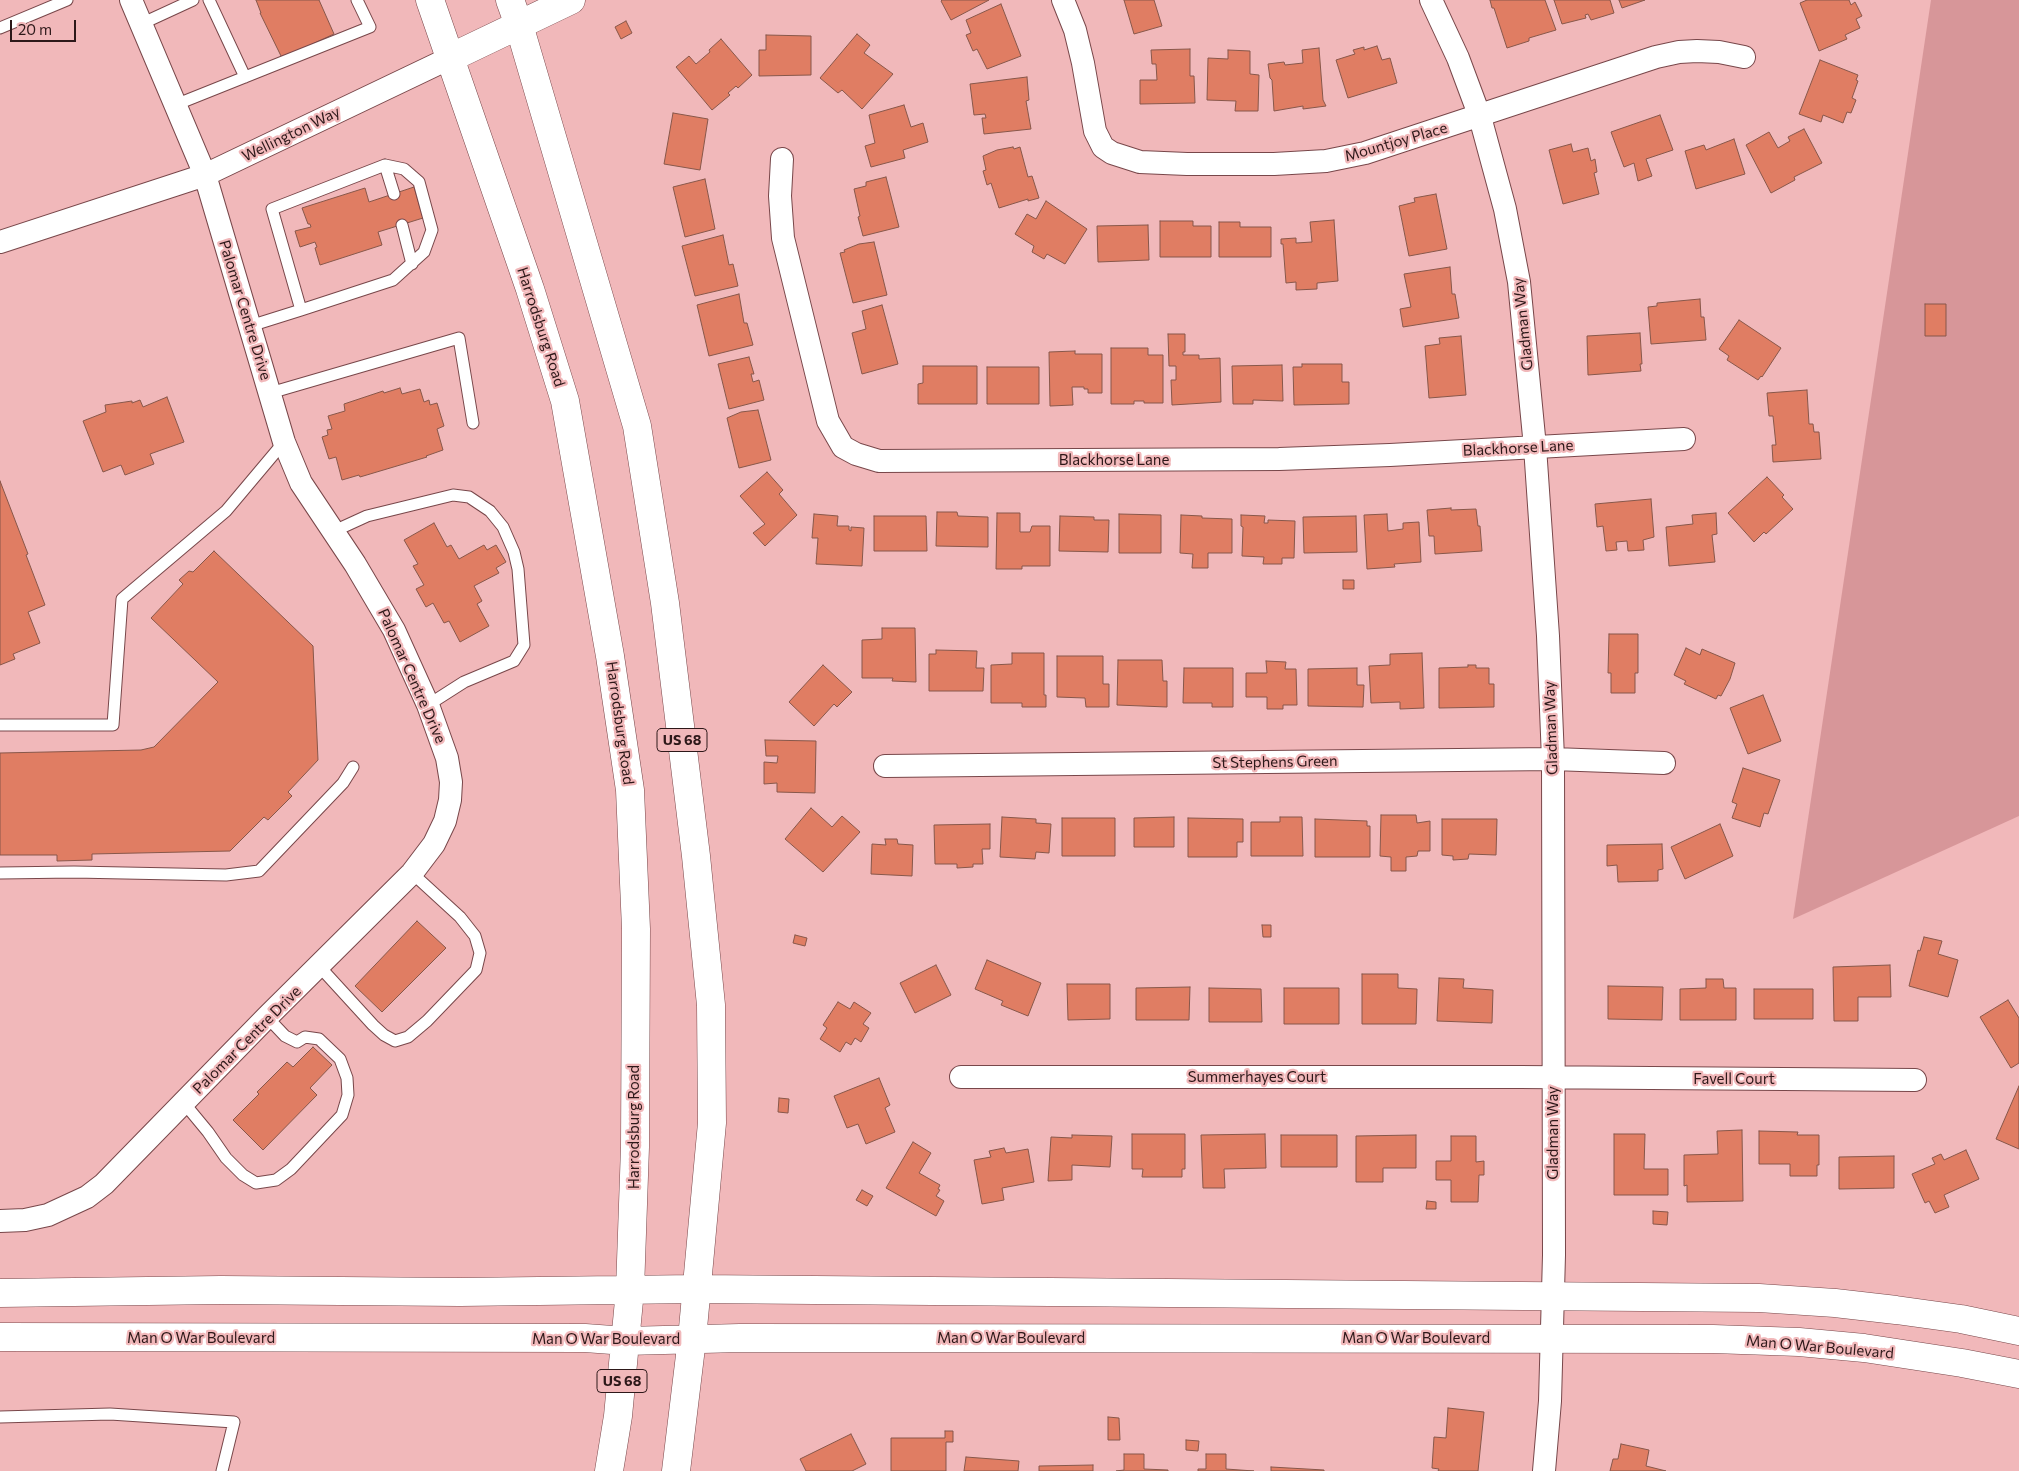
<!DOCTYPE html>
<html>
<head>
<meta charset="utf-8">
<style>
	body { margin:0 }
	#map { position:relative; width:2019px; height:1471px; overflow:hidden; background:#f1b8ba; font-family:Commissioner,sans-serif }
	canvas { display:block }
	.scale { position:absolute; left:10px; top:20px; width:66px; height:22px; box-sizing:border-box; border:2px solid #2d1819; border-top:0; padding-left:6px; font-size:15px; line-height:18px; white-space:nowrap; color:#2d1819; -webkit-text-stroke:4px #f1b8ba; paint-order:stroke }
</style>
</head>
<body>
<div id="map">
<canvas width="2019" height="1471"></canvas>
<div class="scale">20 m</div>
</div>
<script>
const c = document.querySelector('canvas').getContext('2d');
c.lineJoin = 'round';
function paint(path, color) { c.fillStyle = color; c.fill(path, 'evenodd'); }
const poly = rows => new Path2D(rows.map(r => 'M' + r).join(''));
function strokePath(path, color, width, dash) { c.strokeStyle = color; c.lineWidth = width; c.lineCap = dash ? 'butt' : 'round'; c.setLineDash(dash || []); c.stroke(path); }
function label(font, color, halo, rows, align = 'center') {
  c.font = font + ' Commissioner,sans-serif'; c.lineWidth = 4.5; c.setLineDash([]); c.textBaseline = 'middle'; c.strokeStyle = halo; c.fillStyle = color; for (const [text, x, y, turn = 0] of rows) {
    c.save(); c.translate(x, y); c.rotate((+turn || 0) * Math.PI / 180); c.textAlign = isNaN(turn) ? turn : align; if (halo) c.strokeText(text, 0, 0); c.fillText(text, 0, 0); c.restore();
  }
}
paint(poly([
	[1931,0,2019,0,2019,816,1793,919]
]), '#d79699');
const building = poly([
	[256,0,319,0,334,34,282,58,260,13,261,13,256,0],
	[942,0,989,0,951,20,941,1,942,0],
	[1124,0,1154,0,1162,26,1134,34,1124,0],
	[1490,0,1545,0,1556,30,1529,38,1529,41,1507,48,1494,8,1492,8,1490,0],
	[1554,0,1610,0,1614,13,1591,20,1588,14,1585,15,1586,18,1562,24,1554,0],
	[1619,0,1645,0,1622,8,1619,0],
	[1807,0,1849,0,1851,5,1855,2,1862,16,1856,19,1860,28,1845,35,1847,39,1819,51,1800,3,1807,0],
	[1001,4,1021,56,987,69,977,49,973,51,966,35,971,33,966,20,1001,4],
	[626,21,632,33,621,39,615,27,626,21],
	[857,34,870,45,864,53,893,74,862,109,842,90,838,93,820,78,857,34],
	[766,35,811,36,811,75,759,76,759,50,766,50,766,35],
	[721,39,752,75,738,88,736,86,728,93,730,95,712,110,676,67,689,56,696,64,710,52,709,50,721,39],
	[1377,46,1382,60,1390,58,1397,83,1348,98,1336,60,1355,54,1353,50,1364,47,1364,50,1377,46],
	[1319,48,1323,100,1326,106,1303,109,1303,106,1274,111,1272,80,1270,78,1268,64,1284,62,1285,65,1303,63,1302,50,1319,48],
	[1190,49,1190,76,1194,76,1195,103,1140,104,1140,80,1157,80,1156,64,1152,64,1151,50,1190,49],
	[1228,50,1250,51,1250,74,1259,75,1258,111,1235,111,1236,101,1207,100,1208,58,1228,59,1228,50],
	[1820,60,1858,75,1856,80,1858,81,1852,98,1856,100,1851,113,1847,112,1843,123,1823,115,1821,122,1799,114,1820,60],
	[1027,77,1029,100,1026,101,1031,129,984,134,982,118,986,118,985,114,974,115,970,84,1027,77],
	[904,105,911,127,923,123,928,142,903,150,905,158,871,167,865,146,875,143,869,115,904,105],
	[673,113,708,119,700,170,664,164,673,113],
	[1660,115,1673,150,1646,159,1652,176,1638,181,1634,163,1624,167,1611,132,1660,115],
	[1804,129,1822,163,1794,177,1795,180,1771,193,1746,145,1769,132,1778,148,1790,141,1788,137,1804,129],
	[1734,139,1745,174,1696,189,1685,151,1704,145,1706,150,1734,139],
	[1571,144,1573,152,1588,148,1591,161,1595,159,1597,172,1594,173,1599,194,1563,204,1549,150,1571,144],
	[1013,147,1014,149,1020,147,1028,177,1032,176,1039,198,1028,201,1028,199,999,208,991,183,987,185,983,171,986,170,983,156,997,150,1013,147],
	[886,177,899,227,863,236,858,217,860,216,854,189,866,186,866,182,886,177],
	[705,179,715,229,685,237,673,187,705,179],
	[414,187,423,218,378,232,382,245,320,265,315,248,317,247,315,242,300,247,295,231,311,227,310,224,308,224,302,208,365,188,369,202,414,187],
	[1436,194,1447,249,1409,256,1399,206,1415,202,1414,198,1436,194],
	[1046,201,1087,229,1065,264,1047,254,1044,259,1032,252,1034,246,1015,234,1027,214,1036,219,1046,201],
	[1334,220,1338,281,1317,283,1317,289,1296,290,1296,282,1286,283,1283,244,1281,244,1281,239,1296,238,1296,243,1312,242,1310,222,1334,220],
	[1160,221,1193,221,1193,226,1211,226,1211,257,1160,257,1160,221],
	[1219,222,1240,222,1240,227,1271,227,1271,257,1219,257,1219,222],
	[1148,225,1149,260,1098,262,1097,226,1148,225],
	[723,235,729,265,733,264,738,286,695,296,682,246,723,235],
	[874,242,887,295,853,303,840,253,845,252,844,250,859,244,874,242],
	[1450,267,1452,294,1455,294,1459,318,1403,327,1400,309,1411,307,1404,274,1450,267],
	[739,294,744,323,747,323,753,345,709,356,697,305,739,294],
	[1700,299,1701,317,1704,317,1706,340,1651,344,1648,307,1657,306,1657,303,1700,299],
	[1925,304,1946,304,1946,336,1925,336,1925,304],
	[882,305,898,364,862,374,852,333,866,329,862,311,882,305],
	[1739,320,1781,348,1762,377,1761,376,1758,380,1727,360,1729,356,1719,349,1739,320],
	[1640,333,1642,364,1640,364,1641,371,1588,375,1587,336,1640,333],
	[1168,334,1185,334,1185,352,1183,352,1183,355,1199,355,1199,359,1220,358,1221,402,1172,405,1171,380,1176,380,1176,366,1169,366,1168,334],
	[1461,336,1466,395,1429,398,1425,346,1440,344,1439,338,1461,336],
	[1111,348,1148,348,1148,355,1163,355,1163,403,1144,403,1144,401,1134,401,1134,404,1111,404,1111,348],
	[1075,351,1075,354,1102,354,1102,393,1088,393,1088,389,1084,389,1084,387,1072,387,1073,405,1050,406,1049,352,1075,351],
	[749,357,754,374,751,374,753,382,759,380,764,400,729,409,718,364,749,357],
	[1302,364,1342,364,1342,382,1349,382,1349,404,1294,405,1293,367,1302,367,1302,364],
	[1282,365,1283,401,1253,400,1253,404,1233,404,1232,366,1282,365],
	[923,366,977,366,977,404,918,404,918,384,923,383,923,366],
	[987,367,1039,367,1039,404,987,404,987,367],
	[400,388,402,394,420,389,424,402,429,400,430,405,437,403,444,426,437,429,443,450,426,456,427,457,360,477,359,475,342,480,336,457,329,459,322,437,328,435,327,430,332,429,328,416,345,411,344,404,383,391,384,393,400,388],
	[1807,390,1809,424,1813,424,1814,432,1819,432,1821,459,1773,462,1772,445,1776,445,1773,416,1769,416,1767,393,1807,390],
	[167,397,184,442,150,454,154,464,125,475,121,465,103,472,83,421,106,412,105,405,132,401,132,403,140,400,143,407,167,397],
	[758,410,771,460,739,468,727,418,741,412,758,410],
	[767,472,783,490,779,494,797,515,765,546,753,533,765,524,740,496,767,472],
	[1767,477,1784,495,1782,497,1793,509,1766,534,1764,532,1754,542,1728,513,1767,477],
	[0,481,28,554,26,555,45,605,28,612,40,643,13,654,15,659,0,665,0,481],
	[1651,499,1654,537,1643,540,1644,550,1628,551,1627,541,1616,542,1617,550,1606,551,1603,526,1597,527,1595,504,1651,499],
	[1451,508,1451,510,1476,509,1478,526,1480,526,1482,551,1435,554,1434,536,1429,536,1427,510,1451,508],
	[937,512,957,512,958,516,988,517,988,547,936,546,937,512],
	[997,513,1020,513,1020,532,1030,532,1032,526,1050,526,1050,566,1022,566,1022,569,996,569,997,513],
	[1716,513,1717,534,1712,535,1715,562,1669,566,1666,527,1693,524,1692,515,1716,513],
	[814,514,838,516,837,526,849,526,849,530,851,531,851,527,864,528,862,566,816,564,818,538,812,538,814,514],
	[1119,514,1161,515,1161,553,1119,553,1119,514],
	[1387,514,1388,531,1403,529,1403,523,1419,522,1421,562,1394,564,1395,567,1367,569,1364,515,1387,514],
	[1181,515,1202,516,1202,518,1232,519,1232,553,1208,553,1208,568,1192,568,1193,554,1180,553,1181,515],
	[1241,515,1265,516,1264,523,1268,523,1268,520,1295,521,1294,558,1282,558,1282,564,1263,564,1264,557,1242,556,1243,527,1241,526,1241,515],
	[874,516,926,516,927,551,874,551,874,516],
	[1060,516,1094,517,1094,520,1109,520,1108,552,1059,551,1060,516],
	[1356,516,1357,552,1304,553,1303,517,1356,516],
	[434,523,447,547,451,545,459,559,484,545,487,550,496,545,506,562,496,568,499,573,474,586,482,601,477,604,489,626,460,642,449,621,444,623,433,603,426,607,416,589,424,585,413,566,418,564,404,540,434,523],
	[214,551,313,646,318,760,288,792,292,796,268,820,264,817,230,851,92,854,92,860,57,861,57,855,0,855,0,753,141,750,154,747,218,682,151,618,183,584,179,580,189,571,193,572,214,551],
	[1343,580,1354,580,1354,589,1343,589,1343,580],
	[882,628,915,628,916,682,892,681,893,678,862,678,862,640,882,639,882,628],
	[1609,634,1638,634,1638,673,1635,673,1635,693,1611,693,1611,673,1608,673,1609,634],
	[1686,648,1700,655,1702,649,1735,663,1730,679,1721,696,1718,695,1716,699,1684,684,1686,681,1674,675,1686,648],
	[936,650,977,651,976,668,984,668,983,691,929,691,929,654,936,654,936,650],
	[1012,653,1044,653,1044,695,1046,695,1046,707,1022,707,1022,703,991,703,991,665,1012,664,1012,653],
	[1422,653,1424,708,1400,709,1400,702,1371,703,1369,666,1390,665,1390,654,1422,653],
	[1057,656,1103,656,1103,684,1109,684,1109,707,1086,707,1085,698,1057,697,1057,656],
	[1118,660,1162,660,1163,681,1167,681,1167,707,1117,705,1118,660],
	[1266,661,1286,662,1285,669,1296,669,1297,705,1283,705,1283,709,1267,709,1267,697,1246,697,1246,673,1267,673,1266,661],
	[823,665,852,692,837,707,834,704,814,726,789,702,823,665],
	[1468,665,1476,665,1476,668,1489,668,1489,684,1494,684,1494,707,1439,708,1439,668,1468,667,1468,665],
	[1184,668,1233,668,1233,707,1212,707,1212,703,1183,703,1184,668],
	[1357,668,1357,685,1364,685,1363,707,1308,706,1308,669,1357,668],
	[1763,695,1781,741,1748,754,1730,708,1763,695],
	[765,740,816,741,815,793,777,792,777,783,764,784,764,762,777,763,778,756,766,756,765,740],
	[1743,768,1780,780,1768,814,1764,813,1760,827,1732,818,1737,804,1732,802,1743,768],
	[811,808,832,827,842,816,860,832,823,872,785,839,811,808],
	[1381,815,1416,815,1417,823,1430,821,1430,851,1418,851,1417,856,1406,857,1406,871,1391,871,1391,857,1380,856,1381,815],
	[1002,817,1036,819,1036,823,1051,824,1049,853,1036,852,1035,859,1000,857,1002,817],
	[1174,817,1174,847,1134,847,1134,818,1174,817],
	[1280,817,1302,817,1303,856,1251,856,1251,822,1280,822,1280,817],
	[1062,818,1115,818,1115,856,1062,856,1062,818],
	[1188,818,1243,819,1243,842,1237,842,1237,857,1188,857,1188,818],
	[1315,819,1367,821,1367,826,1370,826,1370,857,1315,857,1315,819],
	[1442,819,1497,819,1496,855,1469,854,1468,859,1453,860,1453,856,1442,855,1442,819],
	[990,824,990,849,982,849,983,864,973,864,973,867,957,868,957,864,935,864,934,825,990,824],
	[1720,824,1733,856,1685,879,1671,847,1720,824],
	[885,839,897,839,898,844,913,845,912,876,871,874,872,844,886,845,885,839],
	[1662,844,1663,869,1658,870,1658,881,1618,882,1617,865,1607,866,1607,845,1662,844],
	[417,921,446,948,382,1012,355,986,417,921],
	[1262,925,1271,925,1271,937,1263,937,1262,925],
	[795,935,807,938,805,946,793,943,795,935],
	[1924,937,1942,941,1938,954,1958,960,1948,997,1909,986,1918,950,1920,951,1924,937],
	[987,960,1041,983,1028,1016,1001,1005,1003,1001,975,989,987,960],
	[936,965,951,995,915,1013,900,983,936,965],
	[1890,965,1891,997,1858,997,1858,1021,1834,1021,1833,967,1890,965],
	[1362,974,1398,974,1398,988,1417,989,1416,1024,1362,1024,1362,974],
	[1439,978,1464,979,1463,988,1493,990,1492,1023,1437,1021,1439,978],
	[1706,979,1723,979,1724,988,1736,988,1736,1020,1680,1020,1680,989,1706,988,1706,979],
	[1067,984,1110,984,1110,1019,1068,1020,1067,984],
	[1608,986,1663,987,1662,1020,1608,1019,1608,986],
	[1190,987,1189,1020,1136,1020,1136,988,1190,987],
	[1209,988,1261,989,1262,1022,1209,1022,1209,988],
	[1284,988,1339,988,1339,1024,1284,1024,1284,988],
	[1754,989,1813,989,1813,1019,1754,1019,1754,989],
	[2008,1000,2019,1018,2019,1063,2011,1068,1980,1017,2008,1000],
	[838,1002,850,1009,854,1002,871,1013,863,1024,869,1028,861,1042,855,1038,851,1045,846,1042,840,1052,820,1039,827,1028,823,1025,838,1002],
	[313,1047,332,1065,310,1088,317,1095,263,1150,233,1120,259,1094,257,1092,287,1062,293,1067,313,1047],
	[879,1078,890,1105,885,1108,895,1132,866,1144,858,1124,847,1128,834,1096,879,1078],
	[2019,1086,2019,1149,1996,1139,2019,1086],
	[779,1098,789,1099,788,1113,778,1112,779,1098],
	[1742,1130,1743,1201,1687,1202,1687,1185,1684,1186,1684,1155,1718,1154,1717,1131,1742,1130],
	[1759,1131,1798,1132,1797,1135,1819,1135,1819,1165,1817,1165,1817,1176,1790,1176,1790,1164,1759,1164,1759,1131],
	[1132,1134,1185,1134,1185,1169,1182,1169,1182,1177,1142,1177,1143,1169,1132,1169,1132,1134],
	[1265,1134,1266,1168,1224,1169,1225,1188,1203,1188,1201,1135,1265,1134],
	[1614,1134,1645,1134,1644,1169,1668,1169,1668,1195,1614,1195,1614,1134],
	[1072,1135,1112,1136,1110,1167,1072,1165,1072,1180,1048,1181,1051,1137,1072,1138,1072,1135],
	[1281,1135,1337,1135,1337,1167,1281,1167,1281,1135],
	[1416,1135,1416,1168,1383,1168,1383,1182,1356,1182,1356,1136,1416,1135],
	[1451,1136,1476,1136,1476,1162,1484,1161,1484,1175,1479,1175,1478,1202,1451,1202,1451,1180,1436,1180,1436,1161,1451,1161,1451,1136],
	[913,1142,931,1153,919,1173,940,1185,938,1189,940,1190,936,1196,944,1201,936,1216,886,1188,913,1142],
	[1004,1148,1006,1153,1028,1149,1034,1182,1002,1188,1004,1200,982,1204,974,1160,991,1157,989,1151,1004,1148],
	[1966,1150,1979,1179,1944,1195,1949,1207,1935,1213,1929,1201,1925,1203,1912,1174,1935,1164,1932,1158,1941,1154,1944,1160,1966,1150],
	[1894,1156,1894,1188,1839,1189,1839,1157,1894,1156],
	[862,1190,873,1196,867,1206,856,1200,862,1190],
	[1427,1201,1436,1202,1436,1209,1426,1209,1427,1201],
	[1653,1211,1668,1212,1667,1225,1653,1224,1653,1211],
	[1448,1408,1484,1412,1478,1471,1438,1471,1439,1469,1432,1468,1434,1437,1446,1438,1448,1408],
	[1108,1417,1119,1418,1120,1440,1108,1440,1108,1417],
	[945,1431,953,1431,953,1442,946,1442,946,1471,891,1471,891,1438,945,1438,945,1431],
	[851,1434,866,1464,852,1471,806,1471,800,1459,851,1434],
	[1186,1440,1199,1441,1198,1451,1186,1450,1186,1440],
	[1621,1444,1649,1450,1646,1466,1666,1471,1610,1471,1613,1459,1618,1459,1621,1444],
	[1124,1454,1144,1454,1144,1469,1168,1470,1168,1471,1116,1471,1124,1470,1124,1454],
	[1206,1454,1226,1454,1226,1469,1254,1471,1198,1471,1198,1469,1206,1469,1206,1454],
	[966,1457,1019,1461,1018,1471,964,1471,966,1457],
	[1093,1465,1093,1471,1039,1471,1039,1466,1093,1465],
	[1271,1467,1324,1470,1324,1471,1271,1471,1271,1467]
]);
paint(building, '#e07d63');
strokePath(building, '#87574a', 1);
const lane = poly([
	[209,0,245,77],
	[141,24,193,0],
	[0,28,67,0],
	[175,105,370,27,357,0],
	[385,165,394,194],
	[402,225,412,264],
	[250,326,301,310,393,280,424,252,432,230,419,182,404,169,385,165,272,209,301,310],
	[270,393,459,338,473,423],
	[332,532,367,516,453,495,469,497,490,511,503,527,514,552,518,569,524,645,514,661,464,682,428,705],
	[0,725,113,725,122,599,226,511,284,442],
	[0,873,74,872,226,875,259,871,343,783,353,767],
	[319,966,373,1025,384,1035,395,1041,408,1037,427,1021,476,970,480,953,475,936,460,917,412,873],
	[184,1103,208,1132,226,1158,243,1175,256,1183,276,1180,291,1169,342,1115,348,1095,347,1078,340,1059,319,1039,305,1037,297,1042,285,1036,267,1017],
	[0,1417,110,1414,234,1422,222,1471]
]);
const street = poly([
	[1063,0,1075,30,1083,63,1095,131,1103,147,1112,153,1140,162,1187,164,1274,164,1326,161,1365,153,1656,57,1679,52,1697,51,1719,52,1744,57],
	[1431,0,1458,58,1480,117,1505,209,1519,282,1535,447,1548,636,1553,759,1554,1255,1550,1401,1544,1471],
	[782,159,780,196,783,238,828,421,843,447,856,454,879,461,1279,459,1390,455,1684,439],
	[0,242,205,175,452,57],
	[885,766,1553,759,1664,763],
	[961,1077,1520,1077,1915,1080],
	[0,1221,25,1220,48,1215,87,1197,104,1184,267,1017,412,873,434,844,445,821,450,800,451,782,447,758,428,705,394,630,355,564,301,483,284,442,205,175,131,0]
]);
const secondary = poly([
	[452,57,571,0]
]);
const primary = poly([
	[430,0,530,289,565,401,610,656,630,790,636,929,635,1147,630,1290,618,1416,609,1471],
	[510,0,519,25,637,426,665,603,696,856,711,1005,712,1123,692,1339,676,1471],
	[0,1293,221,1290,460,1292,696,1289,1759,1298,1835,1303,1896,1310,1961,1319,2019,1331],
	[0,1337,585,1338,626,1341,740,1338,1713,1339,1799,1342,1864,1348,1962,1363,2019,1374]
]);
strokePath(lane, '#78474a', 13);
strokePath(street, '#78474a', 24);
strokePath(secondary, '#78474a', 29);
strokePath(primary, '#78474a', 29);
strokePath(lane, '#fff', 11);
strokePath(street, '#fff', 22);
strokePath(secondary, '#fff', 28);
strokePath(primary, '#fff', 28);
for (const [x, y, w] of [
	[682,740,50],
	[622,1381,50]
]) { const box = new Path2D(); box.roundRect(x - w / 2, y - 11.5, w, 23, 4); c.fillStyle = '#f1b8ba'; c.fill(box); strokePath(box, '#2d1819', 1); }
label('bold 14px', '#2d1819', null, [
	["US 68",682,740],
	["US 68",622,1381]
]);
label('15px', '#2d1819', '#f1b8ba', [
	["Wellington Way",291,134,-26],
	["Mountjoy Place",1396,142,-16],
	["Palomar Centre Drive",245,310,73],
	["Gladman Way",1523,324,-96],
	["Harrodsburg Road",541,327,72],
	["Blackhorse Lane",1518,448,-3],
	["Blackhorse Lane",1114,460],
	["Palomar Centre Drive",412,676,66],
	["Harrodsburg Road",620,723,82],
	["Gladman Way",1551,728,-92],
	["St Stephens Green",1275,762,-1],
	["Palomar Centre Drive",247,1040,-45],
	["Summerhayes Court",1257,1077],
	["Favell Court",1734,1079],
	["Harrodsburg Road",634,1127,-90],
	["Gladman Way",1553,1133,-90],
	["Man O War Boulevard",201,1338],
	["Man O War Boulevard",1011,1338],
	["Man O War Boulevard",1416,1338],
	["Man O War Boulevard",606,1339],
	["Man O War Boulevard",1820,1347,5]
]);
</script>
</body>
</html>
